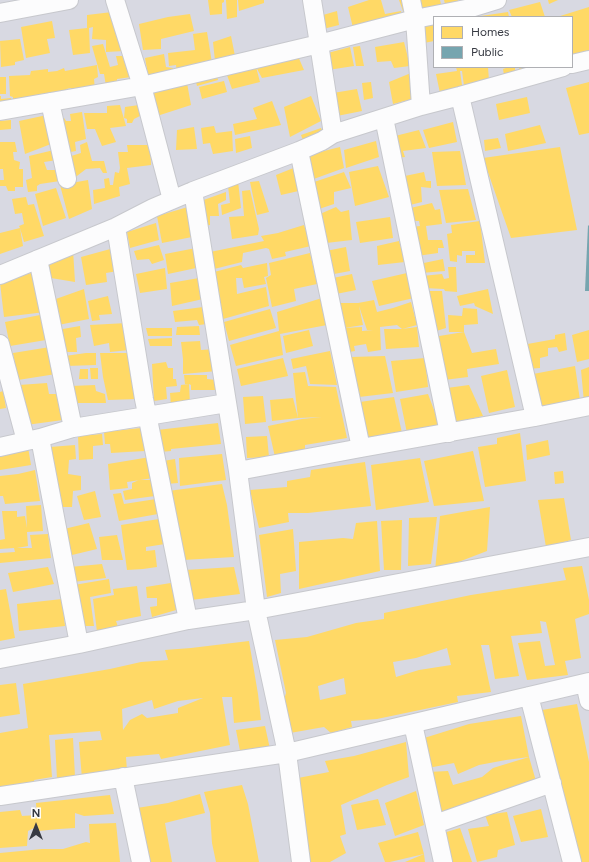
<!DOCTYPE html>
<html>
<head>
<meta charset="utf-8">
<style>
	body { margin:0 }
	#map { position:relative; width:589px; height:862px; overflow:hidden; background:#e9eaef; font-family:Figtree,sans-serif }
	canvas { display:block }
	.legend { position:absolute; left:433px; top:16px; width:140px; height:52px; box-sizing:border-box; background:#fff; border:1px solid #afb0b4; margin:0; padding:5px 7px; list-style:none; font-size:12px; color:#373a43 }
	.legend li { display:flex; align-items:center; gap:8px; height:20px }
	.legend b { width:20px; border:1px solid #afb0b4 }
	.north { position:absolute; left:16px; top:806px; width:40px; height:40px; -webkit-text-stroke:3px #fff; paint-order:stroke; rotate:0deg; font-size:11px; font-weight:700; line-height:16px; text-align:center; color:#373a43 }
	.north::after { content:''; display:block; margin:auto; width:14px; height:18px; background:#373a43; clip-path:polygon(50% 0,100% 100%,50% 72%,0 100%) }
</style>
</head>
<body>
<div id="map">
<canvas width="589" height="862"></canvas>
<ul class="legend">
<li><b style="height:11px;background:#ffd966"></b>Homes</li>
<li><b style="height:11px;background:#76a5af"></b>Public</li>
</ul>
<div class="north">N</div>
</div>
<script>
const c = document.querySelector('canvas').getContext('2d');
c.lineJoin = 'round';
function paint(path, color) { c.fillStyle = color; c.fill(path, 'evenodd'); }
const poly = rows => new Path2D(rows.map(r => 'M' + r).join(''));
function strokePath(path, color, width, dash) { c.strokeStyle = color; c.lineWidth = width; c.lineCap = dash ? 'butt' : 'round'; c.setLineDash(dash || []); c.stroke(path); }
paint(poly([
	[0,0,589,0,589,862,0,862],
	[434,17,572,17,572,67,434,67]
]), '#d8d9e2');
paint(poly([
	[208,0,224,0,224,2,222,3,222,14,210,15],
	[226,0,237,0,237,17,227,19],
	[238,0,264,0,264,3,239,11],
	[369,0,381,0,385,14,401,11,403,20,354,32,348,7],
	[399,0,407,0,410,14,404,14],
	[417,0,440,0,441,4,419,11],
	[444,0,458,0,458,1,445,4],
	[548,0,558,0,549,4],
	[540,2,545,17,512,17,509,10],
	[589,7,589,55,572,60,572,17,557,17],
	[337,11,339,25,319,30,316,17],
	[112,12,124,51,106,52,106,40,92,39,93,27,89,28,90,53,73,55,69,30,87,28,87,15],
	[508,12,509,17,481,17,481,16],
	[190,14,194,31,161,39,161,49,143,50,139,24,168,17],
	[52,21,55,38,47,39,50,53,26,58,21,27],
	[434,23,434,41,424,43,423,26],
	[207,32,212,63,177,73,176,65,169,66,168,53,195,50,193,34],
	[231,36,235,56,215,61,213,42],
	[20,39,24,60,15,62,15,65,1,67,0,41],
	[404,42,410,66,394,68,391,61,377,62,375,47],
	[103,44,110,67,118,65,116,56,124,56,131,77,117,79,117,84,106,86,104,74,100,74,92,46],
	[360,46,364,66,356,66,353,47],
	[350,47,354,66,328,70,324,54],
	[164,54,166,67,173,68,174,74,149,80,145,58],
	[297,54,304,70,262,78,256,67,260,82,232,89,227,75],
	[97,65,98,77,94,79,95,90,73,94,71,88,66,89,67,94,13,104,13,97,10,96,9,76,30,75,31,71,48,69,48,72,57,71,64,68,65,71],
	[456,67,488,67,489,81,464,86,462,71,460,71,463,92,441,98,436,74,457,71],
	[509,67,515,67,515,75,504,75,503,69],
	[519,67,534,67,520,72],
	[216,72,218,80,197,86,195,78],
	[411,73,416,98,393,104,389,82],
	[0,77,6,77,6,94,0,94],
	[224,81,227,92,202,99,199,87],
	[371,82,373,98,364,100,362,83],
	[589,82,589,133,579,135,566,88],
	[187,83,191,105,157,116,152,91],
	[357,89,362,111,337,116,333,93],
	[0,96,1,96,1,99,11,98,12,107,0,108],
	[311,96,321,121,290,137,284,107],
	[527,97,530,113,499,120,496,104],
	[272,101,281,125,235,135,233,124,257,119,253,108],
	[120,105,126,126,110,128,116,142,102,146,95,129,87,129,84,113,107,113,107,106],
	[139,105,142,115,134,119,132,123,127,123,127,119,124,118,125,107],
	[82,112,86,139,75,142,76,151,65,153,58,119,64,118,66,121,71,121,70,114],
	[47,115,51,144,25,154,19,121],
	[11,120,11,129,0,130,0,121],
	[453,122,457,142,429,148,423,130],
	[540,125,546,143,508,151,505,134],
	[214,126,216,133,232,131,233,151,213,154,210,143,203,144,201,128],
	[194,127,197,149,176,150,177,130],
	[321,128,324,136,304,143,301,135],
	[419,130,426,148,403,151,405,157,395,158,391,137],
	[250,136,252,148,236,153,235,139],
	[498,138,501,148,485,151,484,140],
	[376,141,379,157,346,168,344,150],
	[0,142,15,142,17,152,13,152,14,160,20,162,19,169,23,169,23,187,15,187,15,191,8,191,6,186,0,186,0,180,4,180,3,169,0,169],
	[87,142,92,161,104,161,107,173,103,173,100,168,86,169,73,179,68,157,81,153,80,145],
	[127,145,150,145,151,165,127,168,130,184,119,187,120,196,94,204,93,190,105,188,104,179,109,178,110,185,113,185,115,172,119,173,120,168,118,152,128,152],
	[340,147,344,168,311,180,308,155],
	[560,147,577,230,511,238,483,158],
	[54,150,57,160,44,162,47,170,56,170,60,181,40,184,37,186,37,191,28,192,26,180,32,178,29,156],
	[460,151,466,185,437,186,432,152],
	[378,166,389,197,355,206,349,172],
	[296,167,303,190,281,195,276,175],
	[344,172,351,188,334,192,334,204,319,209,314,182],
	[424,172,426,181,431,181,431,188,421,187,422,202,406,206,400,177],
	[88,180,92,209,69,219,60,185],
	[238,181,241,208,222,215,221,205,230,203,228,186],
	[259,181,269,212,257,215,250,182],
	[56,188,66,218,43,226,35,194],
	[468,189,476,220,446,223,439,190],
	[250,190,259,229,258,235,232,239,229,217,244,216,242,191],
	[226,192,226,200,218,204,219,216,210,216,210,225,204,226,198,202],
	[26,197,28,205,34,204,44,236,24,242,20,228,23,246,0,254,0,233,20,228,19,226,24,224,22,213,15,214,12,199],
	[432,203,435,210,440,209,442,224,426,226,428,240,442,240,444,248,438,248,438,253,417,256,411,227,420,226,419,221,409,221,406,209],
	[188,207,192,237,162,243,157,216],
	[336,207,341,212,349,210,352,240,326,243,320,214],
	[390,217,393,238,360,243,356,222],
	[480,221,485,263,466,263,466,255,475,255,475,251,462,251,462,256,457,255,457,262,450,261,447,234,452,233,451,225],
	[156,223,159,240,130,248,127,232],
	[304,225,311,246,285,252,286,256,272,259,269,249,266,248,243,253,242,262,214,269,210,252,264,241,261,236,278,233],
	[399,241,405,262,378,265,377,246],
	[159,245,164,260,152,264,149,259,137,260,134,251],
	[346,247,350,271,334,274,326,251],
	[114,248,118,271,106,273,107,282,86,285,81,257],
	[196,248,201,267,168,274,165,254],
	[73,250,75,282,51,278,47,261],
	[310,253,317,284,294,289,296,301,272,307,266,278,271,275,269,263],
	[443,259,445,271,421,273,419,264],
	[267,263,268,276,264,277,266,284,244,288,242,278,236,278,237,294,266,287,269,306,223,319,214,272,241,265,243,268],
	[448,267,456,267,457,292,445,291,444,289,424,288,422,276,442,274,444,279,449,278],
	[165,268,167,289,140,293,136,274],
	[34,272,45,312,4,317,0,283],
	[407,273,414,298,379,306,372,281],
	[352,274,356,290,336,294,333,278],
	[199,278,203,299,172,306,170,283],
	[84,289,89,319,58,325,53,300],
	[488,289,493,314,475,306,474,303,460,306,457,296],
	[427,291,442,291,446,328,433,332],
	[108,296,112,314,99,315,100,320,92,321,88,301],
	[322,298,327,325,280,334,283,355,236,366,230,345,279,331,277,312],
	[374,300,377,312,393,308,411,302,417,325,402,329,397,325,380,327,381,350,368,352,366,344,354,346,355,351,349,352,344,328,362,327,362,331,373,330,367,330,359,306,363,325,344,328,338,303,358,303],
	[203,307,207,324,199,325,197,320,175,322,173,311],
	[463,308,477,309,478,324,464,325,464,332,449,332,448,315,462,316],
	[270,309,276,328,229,341,224,322],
	[40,315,46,340,10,346,5,322],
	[127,323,129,350,110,352,109,343,94,346,90,325],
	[80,326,81,337,76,338,77,352,62,352,57,330],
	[199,326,200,335,176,335,177,327],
	[417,327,419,347,386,349,384,329,402,329],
	[146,328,172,328,172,336,148,336],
	[309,330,313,346,286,353,283,336],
	[589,330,589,359,577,362,572,335],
	[464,332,472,353,496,349,499,364,467,369,468,377,444,380,433,337],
	[565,333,567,350,559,352,557,347,548,348,548,356,540,358,540,368,527,369,522,345,555,339,555,335],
	[172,338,172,346,150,346,148,339],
	[200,341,201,350,216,349,217,371,183,374,183,359,181,342],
	[50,347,56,374,18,380,13,353],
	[330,351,337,385,310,384,306,366,293,369,291,359],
	[86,353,96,353,96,365,66,366,65,356],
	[100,353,129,353,137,399,108,400,103,377],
	[385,356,393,393,359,397,351,357],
	[283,358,288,376,241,386,237,369],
	[425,358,428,387,396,392,391,361],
	[166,362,168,368,173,368,173,379,176,379,177,386,166,387,167,399,154,401,152,364],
	[575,366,580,400,535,408,528,375],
	[589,367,589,401,584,402,581,370],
	[90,368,98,368,98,379,91,379],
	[80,369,88,369,88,379,79,379],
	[507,370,515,407,489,413,481,376],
	[305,372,308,386,336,387,347,438,305,445,305,453,275,457,268,426,302,419,322,417,298,418,293,373],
	[184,375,207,375,207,379,216,380,216,390,191,390,191,385,189,384,190,405,171,407,170,393,180,392,181,385,189,384,185,384],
	[47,383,49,394,60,394,63,420,26,425,19,385],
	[95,385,96,391,105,394,106,403,71,403,71,386],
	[469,385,483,416,455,422,447,388],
	[3,391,6,408,0,409,0,392],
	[428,394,440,426,407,433,400,399],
	[263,396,266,422,245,424,243,397],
	[394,397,402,433,369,439,360,402],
	[293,398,298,418,272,421,270,400],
	[218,423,221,444,171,449,171,451,160,452,157,430],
	[141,428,145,451,111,453,110,444,105,444,104,432],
	[520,433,526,481,485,487,478,447,497,444,497,438],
	[102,434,103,445,93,446,93,459,79,460,78,436],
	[267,436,269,457,247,458,246,437],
	[548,440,550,455,527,460,526,445],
	[75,445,76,459,69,460,68,474,81,476,81,490,73,491,72,507,57,507,50,447],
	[28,447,31,465,0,470,0,452],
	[473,451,484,501,434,506,424,461],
	[222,454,226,480,180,486,179,458],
	[150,457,153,478,127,482,128,488,110,490,108,464],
	[420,458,429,502,376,510,371,465],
	[175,459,178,483,166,484,163,461],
	[365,462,371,506,308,513,288,513,289,522,259,528,250,490,287,487,287,481,310,477,311,470],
	[35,470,40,501,5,504,3,496,0,496,0,476,18,474],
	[563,471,564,483,555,484,554,472],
	[139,480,153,480,155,496,125,500,123,491,132,489,132,483],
	[222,484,227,505,234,557,183,560,168,491],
	[95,491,101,517,84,520,77,496],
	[121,493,124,504,156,499,158,514,119,521,113,494],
	[564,498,571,540,546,547,538,500],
	[41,505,43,531,27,532,28,546,17,548,32,548,30,535,48,534,51,558,0,563,0,553,15,552,14,548,0,549,0,540,5,539,2,511,17,511,17,517,25,516,27,528,26,506],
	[490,507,487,551,435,571,440,516],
	[437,517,431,564,408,566,409,518],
	[159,519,165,544,146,547,146,551,155,550,157,567,143,569,127,570,121,525],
	[402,520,401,570,384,570,381,521],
	[377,521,380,571,299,589,299,542,343,538,353,539,356,523],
	[89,523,97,549,72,555,64,529],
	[293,529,296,571,280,574,281,593,267,597,259,535],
	[117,535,123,560,102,560,99,537],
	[102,564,106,578,73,582,70,567],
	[582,566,589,600,589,614,575,619,581,658,565,661,568,675,527,680,518,643,540,641,545,666,555,665,546,622,540,621,542,633,511,636,519,676,495,679,489,645,481,645,491,692,457,696,458,702,377,719,351,721,352,727,331,733,324,727,290,733,284,700,286,693,275,640,307,637,356,623,384,619,384,613,471,595,566,580,563,568],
	[447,648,451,665,419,670,396,677,393,662,416,658],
	[344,678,346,694,320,700,318,686],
	[48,567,54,584,13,592,8,573],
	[234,567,240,594,191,600,185,570],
	[109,579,111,593,90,597,94,626,80,626,74,585],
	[177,582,183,608,152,617,150,607,157,606,157,598,147,598,146,587],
	[137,586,141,616,116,621,118,627,97,632,93,599,114,595,113,589],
	[6,589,15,638,0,641,0,590],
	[62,599,65,626,19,631,17,604],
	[249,641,258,694,261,720,234,723,232,697,222,697,230,745,161,759,159,754,126,757,127,771,82,779,79,742,102,740,100,731,49,735,52,777,34,780,36,787,0,790,0,733,28,728,23,684,110,669,141,662,168,660,165,650,191,648],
	[203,698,178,708,178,713,147,718,142,714,130,720,123,730,122,709,152,700,154,709,178,701],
	[16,683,20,714,0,717,0,685],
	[577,704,589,762,589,862,579,862,542,710],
	[521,716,529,757,536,781,439,815,428,772,448,771,453,785,482,777,493,768,529,757,506,760,479,765,458,774,454,763,428,768,421,739,469,724],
	[265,726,270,749,240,751,236,730],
	[73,738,75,777,57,779,55,740],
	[406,742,409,777,387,785,341,805,346,834,340,836,346,853,330,862,309,862,298,778,329,772,325,761,354,756],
	[242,785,248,804,259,862,216,862,212,843,210,813,204,792],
	[416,791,424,825,395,836,385,803],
	[200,794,205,813,165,823,172,862,146,862,137,808,168,803],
	[110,795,114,814,84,816,75,813,75,828,59,829,38,831,38,826,28,831,27,846,0,848,0,812,20,810,22,816,37,815,36,803],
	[378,799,386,825,357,830,351,805],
	[541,809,548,837,521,842,513,816],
	[507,812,515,845,498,850,497,857,477,862,468,829,489,826,485,815],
	[116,823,120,862,0,862,0,853,42,849,63,849,86,842,90,843,89,824],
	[460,828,472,862,450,862,443,833],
	[418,832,424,854,390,862,385,862,378,843],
	[424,854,425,862,405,862]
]), '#ffd966');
paint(poly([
	[588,225,589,226,589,291,585,291]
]), '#76a5af');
const minor = poly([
	[115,0,142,86,172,200],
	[312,0,319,44,333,134],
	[411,0,415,19,421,106],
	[0,13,69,0],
	[572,64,589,60],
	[460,96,535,417],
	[50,102,67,179],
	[0,111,142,86,319,44,415,19,471,8,497,0],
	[384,118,449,433],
	[299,151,361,448],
	[193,191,238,471,256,610,287,753,301,862],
	[116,227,144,399,188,620],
	[38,259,73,428],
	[0,275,116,227,153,208,193,191,299,151,322,141,333,134,421,106,460,96,563,67],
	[0,344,26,441],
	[40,438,79,644],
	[0,447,40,438,73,428,227,403],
	[238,471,361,448,535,417,589,406],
	[0,659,79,644,188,620,256,610,589,547],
	[585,683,589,701],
	[529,696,572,862],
	[413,724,443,862],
	[123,777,141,862],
	[0,796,287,753,589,682],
	[435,824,552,783]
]);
strokePath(minor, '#c7c8cd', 20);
strokePath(minor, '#fcfcfd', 18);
</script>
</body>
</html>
